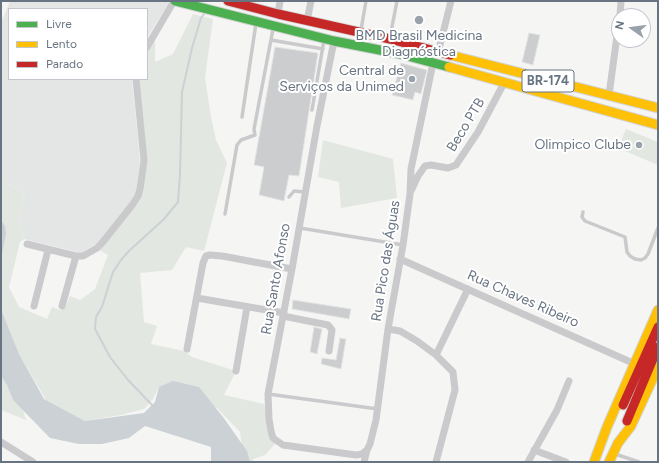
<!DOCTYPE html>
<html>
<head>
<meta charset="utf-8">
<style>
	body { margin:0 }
	#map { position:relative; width:659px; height:463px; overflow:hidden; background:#f5f5f4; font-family:Figtree,sans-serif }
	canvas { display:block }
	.frame { position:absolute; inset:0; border:2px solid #687482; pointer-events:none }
	.legend { position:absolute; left:8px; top:8px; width:140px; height:72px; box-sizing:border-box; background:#fff; border:1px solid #c3c7cd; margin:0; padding:5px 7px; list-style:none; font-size:12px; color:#687482 }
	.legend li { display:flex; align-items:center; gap:8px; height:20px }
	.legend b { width:20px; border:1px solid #c3c7cd }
	.north { position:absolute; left:611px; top:8px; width:40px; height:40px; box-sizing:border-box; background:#fff; border:1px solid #c3c7cd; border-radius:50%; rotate:284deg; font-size:11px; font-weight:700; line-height:16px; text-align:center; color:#687482 }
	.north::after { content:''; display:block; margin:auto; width:14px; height:18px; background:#99a1aa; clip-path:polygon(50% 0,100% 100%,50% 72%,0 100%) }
</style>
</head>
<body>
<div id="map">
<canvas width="659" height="463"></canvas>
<div class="frame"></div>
<ul class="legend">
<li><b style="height:5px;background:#4caf50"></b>Livre</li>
<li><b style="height:5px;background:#ffc107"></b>Lento</li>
<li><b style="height:5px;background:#c62828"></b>Parado</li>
</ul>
<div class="north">N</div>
</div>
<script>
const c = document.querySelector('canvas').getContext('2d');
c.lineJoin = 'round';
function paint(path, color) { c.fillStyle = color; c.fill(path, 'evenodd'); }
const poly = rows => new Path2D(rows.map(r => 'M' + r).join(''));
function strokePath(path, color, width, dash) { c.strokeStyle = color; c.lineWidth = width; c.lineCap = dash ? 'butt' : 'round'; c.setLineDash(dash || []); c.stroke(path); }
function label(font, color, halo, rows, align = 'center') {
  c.font = font + ' Figtree,sans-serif'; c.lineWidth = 4; c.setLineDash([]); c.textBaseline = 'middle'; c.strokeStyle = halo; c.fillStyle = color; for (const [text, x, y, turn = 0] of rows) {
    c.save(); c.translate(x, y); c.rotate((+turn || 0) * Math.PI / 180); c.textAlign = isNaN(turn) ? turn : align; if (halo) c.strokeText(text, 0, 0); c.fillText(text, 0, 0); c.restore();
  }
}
paint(poly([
	[10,1,163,1,169,2,147,38,147,9,9,9,9,79,132,79,140,160,136,195,102,240,81,253,24,239,18,218,25,194,1,180,1,23]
]), '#e4e5e5');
paint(poly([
	[193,14,213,19,205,78,211,117,216,140,227,163,204,251,186,247,172,270,140,273,144,322,157,326,151,344,184,351,192,357,236,371,224,395,264,404,275,444,265,455,253,459,253,462,244,462,240,432,217,408,159,387,153,399,144,409,121,415,85,421,46,400,19,354,1,309,1,257,5,226,1,220,1,180,25,194,18,218,24,239,20,242,9,287,19,307,47,319,52,307,60,310,65,308,70,296,80,300,95,289,108,255,101,251,98,246,133,204,144,160,138,79,147,79,147,48,155,33,155,62,173,54],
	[626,129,658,142,658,165,618,148],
	[323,140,393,159,397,198,341,208,339,182,318,177],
	[1,376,7,385,13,400,23,410,26,420,1,410]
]), '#e3e7e2');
paint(poly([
	[1,220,5,226,6,234,1,258],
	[1,309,19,354,44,399,85,421,144,413,155,402,159,387,173,381,199,387,223,417,247,451,250,462,211,462,211,447,145,426,129,438,102,444,79,444,50,438,13,400,7,385,1,376]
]), '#cbd1d4');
strokePath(poly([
	[153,406,128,380,110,357,95,329,96,317,102,307,113,272,121,260,129,251,164,219,178,202,180,175,182,92,192,48,201,18,204,14]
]), '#cbd1d4', 2);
const building = poly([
	[529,33,540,35,533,65,522,62,529,33],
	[275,47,318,53,299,176,289,175,284,201,259,195,264,167,254,165,275,47],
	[401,63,427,70,421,94,415,92,413,100,392,95,401,63],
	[293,300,351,309,349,319,292,309,293,300],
	[314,327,322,329,317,354,310,352,314,327],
	[340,338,346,339,341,369,321,364,322,358,336,360,340,338]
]);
paint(building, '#cccdce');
strokePath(building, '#e4e4e4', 1);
const fast = poly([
	[175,1,334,41,400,54,449,67]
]);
const slow = poly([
	[450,55,658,108],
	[449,67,658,125],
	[594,462,607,427,658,310],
	[609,462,618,443,631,426,658,367]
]);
const jam = poly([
	[228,1,278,14,390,39,450,55],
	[623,405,658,327],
	[627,421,658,347]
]);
strokePath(fast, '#d2d3d4', 11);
strokePath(slow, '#d2d3d4', 11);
strokePath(jam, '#d2d3d4', 11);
strokePath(poly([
	[361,30,366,1],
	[390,37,397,1],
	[271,40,323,49],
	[312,110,324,40],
	[242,117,256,23],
	[289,197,294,191,305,192],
	[583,212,582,217,585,221,625,237,627,252,630,256,635,259,641,260,645,258,648,254,658,228],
	[225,214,237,145,241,140,255,135,254,129,273,29],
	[300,228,403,245],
	[268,394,378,409],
	[615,454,639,462]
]), '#cacacc', 3.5);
strokePath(poly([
	[278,14,280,1],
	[620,16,621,1],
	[307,21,311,1],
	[334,41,317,126,292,269,268,394,269,419,271,431,273,438,283,445,356,455,362,454,367,450,370,444,376,420,388,329,403,245,410,194,411,169,433,63],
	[147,47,174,1],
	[438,53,451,1],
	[609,95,619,21],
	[411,191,418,176,425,166,431,165,448,168,456,165,478,132,504,83],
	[27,244,76,256,83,256,97,248,102,243,133,204,138,196,140,189,144,160,136,79],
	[400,259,635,364],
	[197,298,284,313],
	[34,306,48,250],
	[62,306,76,256],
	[283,316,328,325,332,330,329,351],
	[388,329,400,331,417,341,436,355,453,372,455,390,436,462],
	[187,349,203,263,206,256,210,255,222,256,292,269],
	[436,355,468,289],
	[236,371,247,307],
	[1,442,33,462],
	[534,450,566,462],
	[364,462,367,450],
	[528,462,557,410,569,381]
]), '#cacacc', 7);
strokePath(fast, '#4caf50', 9);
strokePath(slow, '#ffc107', 9);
strokePath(jam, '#c62828', 9);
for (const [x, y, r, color] of [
	[419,20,5,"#99a1aa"],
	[412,79,4,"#99a1aa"],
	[639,145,4,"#99a1aa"]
]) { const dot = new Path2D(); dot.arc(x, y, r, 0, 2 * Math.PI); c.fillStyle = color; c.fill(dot); strokePath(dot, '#fff', 1.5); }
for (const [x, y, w] of [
	[548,81,52]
]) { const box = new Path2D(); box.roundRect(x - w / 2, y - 11, w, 22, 3); c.fillStyle = '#fff'; c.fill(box); strokePath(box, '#687482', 1); }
label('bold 13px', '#687482', null, [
	["BR-174",548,81]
]);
label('14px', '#687482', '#fff', [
	["BMD Brasil Medicina",419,36,"center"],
	["Diagnóstica",419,52,"center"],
	["Central de",404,71],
	["Serviços da Unimed",404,87],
	["Olimpico Clube",631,145]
], 'right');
label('14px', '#687482', '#fff', [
	["Beco PTB",466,125,-59],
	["Rua Pico das Águas",386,261,-81],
	["Rua Santo Afonso",276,279,-80],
	["Rua Chaves Ribeiro",523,299,24]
]);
</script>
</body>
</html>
